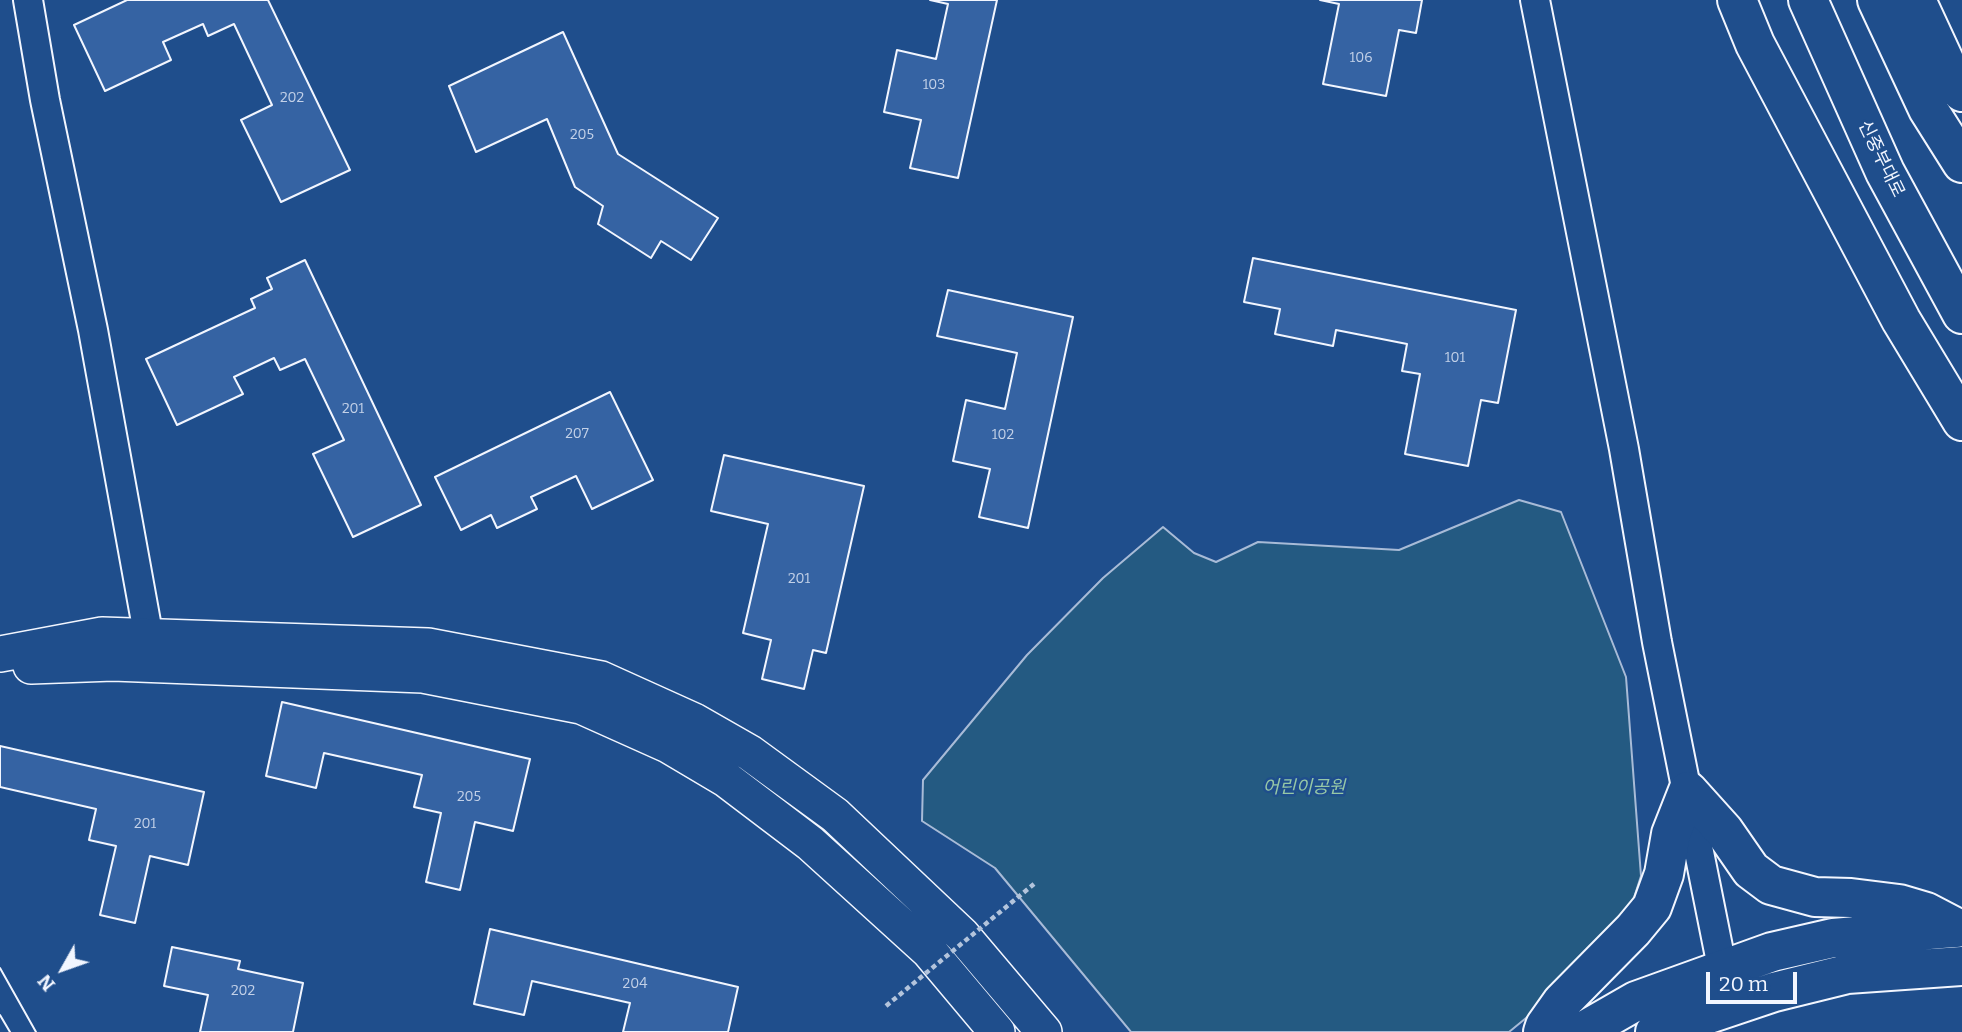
<!DOCTYPE html>
<html>
<head>
<meta charset="utf-8">
<style>
	body { margin:0 }
	#map { position:relative; width:1962px; height:1032px; overflow:hidden; background:#1f4e8c; font-family:Bitter,serif }
	canvas { display:block }
	.north { position:absolute; left:28px; top:934px; width:70px; height:70px; -webkit-text-stroke:5px #1f4e8c; paint-order:stroke; rotate:230deg; font-size:19px; font-weight:700; line-height:28px; text-align:center; color:#f2f6ff }
	.north::after { content:''; display:block; margin:auto; width:24px; height:32px; background:#f2f6ff; clip-path:polygon(50% 0,100% 100%,50% 72%,0 100%) }
	.scale { position:absolute; left:1706px; top:972px; width:91px; height:32px; box-sizing:border-box; border:4px solid #f2f6ff; border-top:0; padding-left:9px; font-size:21px; line-height:24px; white-space:nowrap; color:#f2f6ff; -webkit-text-stroke:5px #1f4e8c; paint-order:stroke }
</style>
</head>
<body>
<div id="map">
<canvas width="1962" height="1032"></canvas>
<div class="north">N</div>
<div class="scale">20 m</div>
</div>
<script>
const c = document.querySelector('canvas').getContext('2d');
c.lineJoin = 'round';
function paint(path, color) { c.fillStyle = color; c.fill(path, 'evenodd'); }
const poly = rows => new Path2D(rows.map(r => 'M' + r).join(''));
function strokePath(path, color, width, dash) { c.strokeStyle = color; c.lineWidth = width; c.lineCap = dash ? 'butt' : 'round'; c.setLineDash(dash || []); c.stroke(path); }
function label(font, color, halo, rows, align = 'center') {
  c.font = font + ' Bitter,"Noto Sans KR",serif'; c.lineWidth = 5; c.setLineDash([]); c.textBaseline = 'middle'; c.strokeStyle = halo; c.fillStyle = color; for (const [text, x, y, turn = 0] of rows) {
    c.save(); c.translate(x, y); c.rotate((+turn || 0) * Math.PI / 180); c.textAlign = isNaN(turn) ? turn : align; if (halo) c.strokeText(text, 0, 0); c.fillText(text, 0, 0); c.restore();
  }
}
const green = poly([
	[1519,500,1561,512,1626,677,1641,876,1620,941,1509,1032,1131,1032,995,868,922,821,923,780,1027,655,1103,578,1163,527,1194,553,1216,562,1258,542,1399,550,1519,500]
]);
paint(green, '#245a82');
strokePath(green, '#a8bbd7', 2);
const building = poly([
	[127,0,268,0,350,170,281,202,241,120,272,105,234,24,208,36,203,24,163,42,171,60,105,91,74,25,127,0],
	[930,0,997,0,958,178,910,168,921,120,884,112,897,50,936,59,948,4,930,0],
	[1320,0,1422,0,1416,33,1399,30,1386,96,1323,84,1339,4,1320,0],
	[563,32,618,154,718,218,691,260,661,241,651,258,598,224,603,206,575,187,547,119,476,152,449,86,563,32],
	[1253,258,1516,310,1498,403,1481,400,1468,466,1405,454,1420,374,1402,371,1407,344,1336,330,1333,346,1275,334,1280,309,1244,302,1253,258],
	[305,260,421,505,353,537,313,454,344,440,305,359,280,370,274,358,234,377,243,394,177,425,146,359,255,308,251,299,272,289,267,278,305,260],
	[948,290,1073,317,1028,528,979,517,990,469,953,461,966,400,1005,409,1017,353,937,336,948,290],
	[610,392,653,480,592,509,576,476,531,497,537,509,497,528,491,515,461,530,435,477,610,392],
	[724,455,864,486,826,653,813,650,804,689,762,679,771,640,743,633,768,524,711,511,724,455],
	[282,702,530,759,513,831,475,822,460,890,426,882,441,813,414,807,422,775,324,753,316,788,266,776,282,702],
	[0,746,204,792,188,865,150,856,135,923,100,915,116,846,89,840,96,809,0,787,0,746],
	[490,929,738,987,728,1032,623,1032,630,1003,532,981,524,1015,474,1004,490,929],
	[172,947,240,961,238,969,303,983,293,1032,200,1032,208,995,164,986,172,947]
]);
paint(building, '#3563a3');
strokePath(building, '#f2f6ff', 2);
const minor = poly([
	[28,0,45,100,93,330,152,655],
	[1535,0,1624,449,1657,642,1726,987]
]);
const tertiary = poly([
	[0,654,102,635,428,646,601,679,694,721,750,753,835,815,962,935,1044,1032],
	[31,666,113,663,423,675,581,706,668,745,727,780,810,843,929,951,997,1032]
]);
const trunk = poly([
	[1737,0,1755,44,1901,320,1962,421],
	[1808,0,1885,172,1962,314],
	[1877,0,1928,109,1962,163],
	[1916,0,1948,69,1962,92],
	[1543,1032,1545,1026,1562,1002,1633,930,1652,907,1664,874,1671,834,1688,791,1724,831,1751,870,1771,885,1815,897,1851,898,1899,904,1926,912,1957,928],
	[1582,1032,1636,1001,1772,952,1833,938,1953,928],
	[1655,1032,1774,992,1847,974,1962,966]
]);
strokePath(minor, '#f2f6ff', 32);
strokePath(tertiary, '#f2f6ff', 38);
strokePath(trunk, '#f2f6ff', 42);
strokePath(minor, '#1f4e8c', 28);
strokePath(tertiary, '#1f4e8c', 35);
strokePath(trunk, '#1f4e8c', 38);
strokePath(poly([
	[0,968,36,1032],
	[0,1015,10,1032]
]), '#f2f6ff', 2);
strokePath(poly([
	[886,1006,1034,884]
]), '#b3c4dc', 4.5, [5, 3.5]);
label('14px', '#c3d1e8', null, [
	["106",1361,58],
	["103",934,85],
	["202",292,98],
	["205",582,135],
	["101",1455,358],
	["201",353,409],
	["207",577,434],
	["102",1003,435],
	["201",799,579],
	["205",469,797],
	["201",145,824],
	["204",635,984],
	["202",243,991]
]);
label('18px', '#f2f6ff', '#1f4e8c', [
	["신중부대로",1881,159,64]
]);
label('italic 18px', '#97c8a6', '#1f4e8c', [
	["어린이공원",1304,788]
]);
</script>
</body>
</html>
